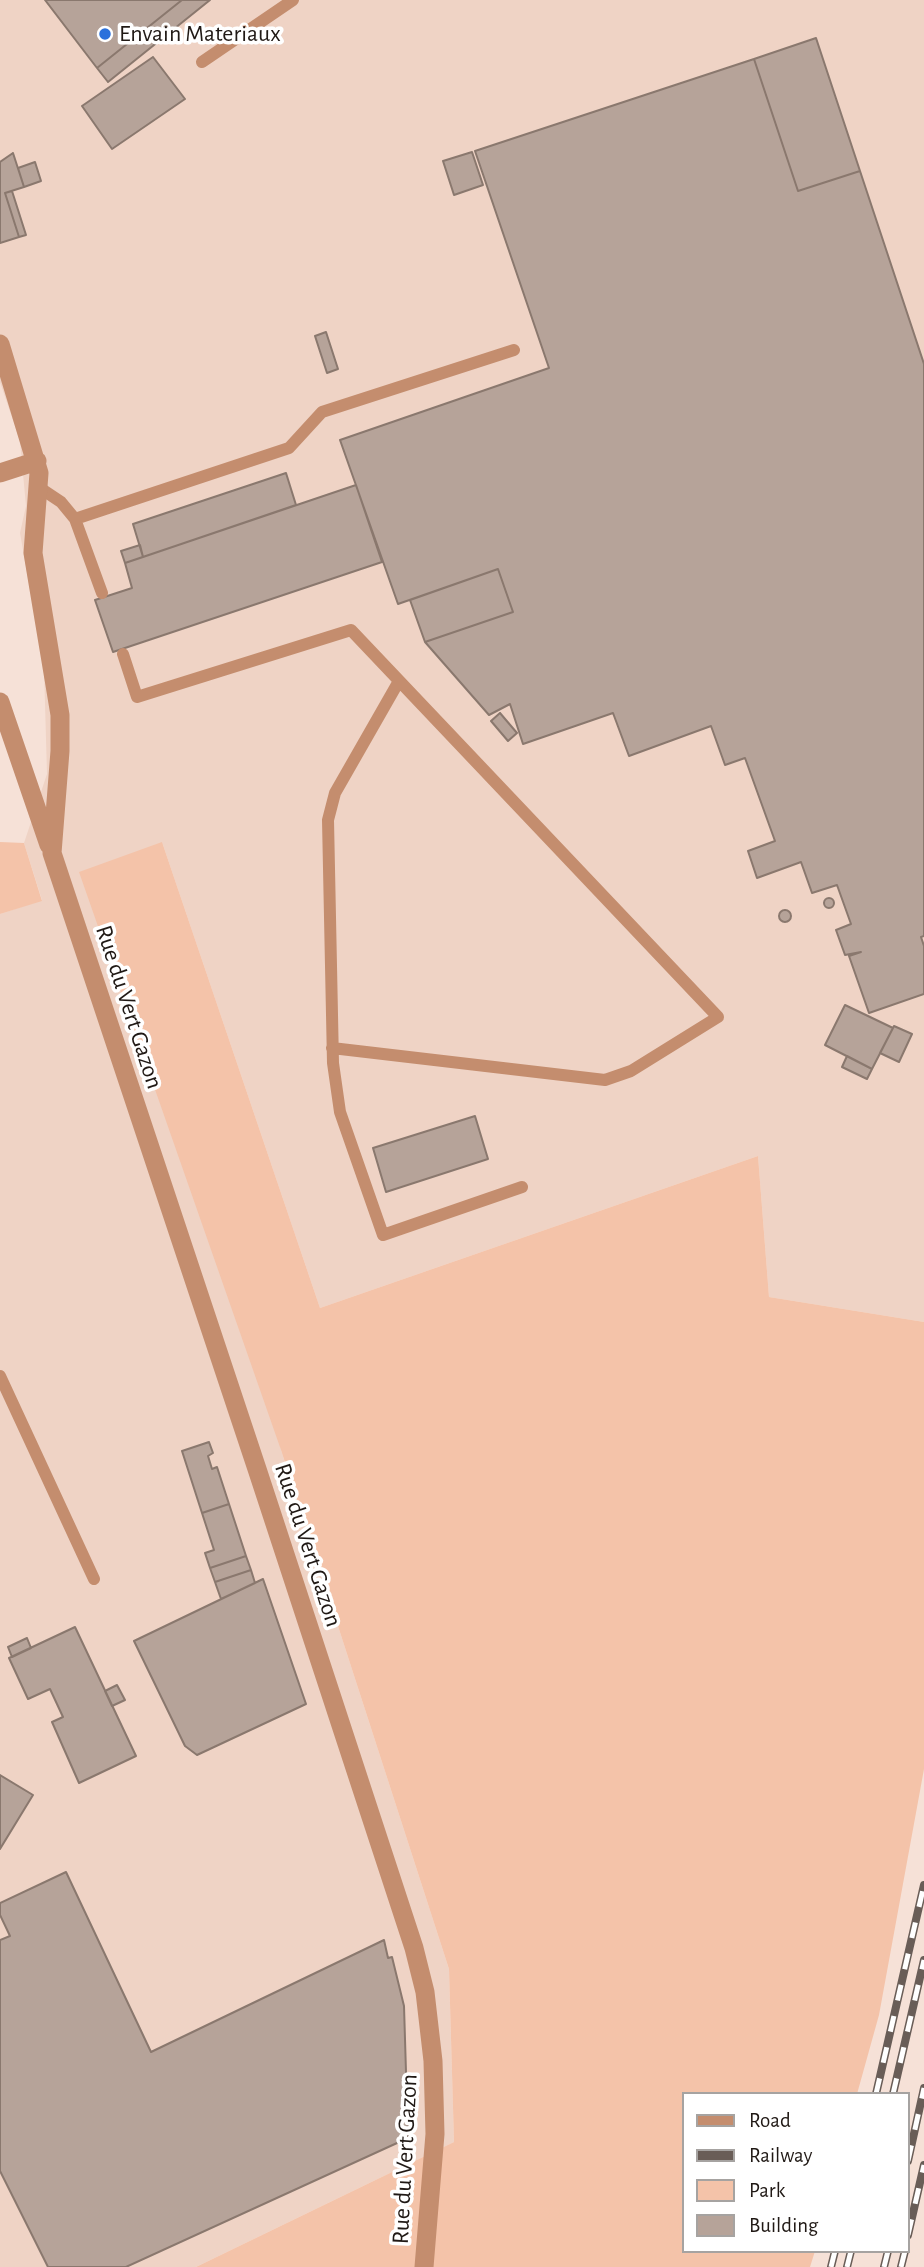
<!DOCTYPE html>
<html>
<head>
<meta charset="utf-8">
<style>
	body { margin:0 }
	#map { position:relative; width:924px; height:2267px; overflow:hidden; background:#f6e1d7; font-family:"Alegreya Sans",sans-serif }
	canvas { display:block }
	.legend { position:absolute; left:682px; top:2092px; width:228px; height:161px; box-sizing:border-box; background:#fff; border:2px solid #a6a3a1; margin:0; padding:9px 12px; list-style:none; font-size:21px; color:#201915 }
	.legend li { display:flex; align-items:center; gap:14px; height:35px }
	.legend b { width:35px; border:2px solid #a6a3a1 }
</style>
</head>
<body>
<div id="map">
<canvas width="924" height="2267"></canvas>
<ul class="legend">
<li><b style="height:9px;background:#c48d6e"></b>Road</li>
<li><b style="height:9px;background:#695d57"></b>Railway</li>
<li><b style="height:19px;background:#f4c3a9"></b>Park</li>
<li><b style="height:19px;background:#b6a399"></b>Building</li>
</ul>
</div>
<script>
const c = document.querySelector('canvas').getContext('2d');
c.lineJoin = 'round';
function paint(path, color) { c.fillStyle = color; c.fill(path, 'evenodd'); }
const poly = rows => new Path2D(rows.map(r => 'M' + r).join(''));
function strokePath(path, color, width, dash) { c.strokeStyle = color; c.lineWidth = width; c.lineCap = dash ? 'butt' : 'round'; c.setLineDash(dash || []); c.stroke(path); }
function label(font, color, halo, rows, align = 'center') {
  c.font = font + ' "Alegreya Sans",sans-serif'; c.lineWidth = 7; c.setLineDash([]); c.textBaseline = 'middle'; c.strokeStyle = halo; c.fillStyle = color; for (const [text, x, y, turn = 0] of rows) {
    c.save(); c.translate(x, y); c.rotate((+turn || 0) * Math.PI / 180); c.textAlign = isNaN(turn) ? turn : align; if (halo) c.strokeText(text, 0, 0); c.fillText(text, 0, 0); c.restore();
  }
}
paint(poly([
	[0,0,924,0,924,1322,769,1297,758,1156,320,1308,162,842,281,1450,449,1969,454,2142,196,2267,0,2267,0,914,42,900,24,843,47,774,44,668,20,533,26,506,20,441,0,382]
]), '#efd3c5');
paint(poly([
	[0,842,24,843,42,901,0,914],
	[162,842,320,1308,758,1156,769,1297,924,1322,924,1769,879,2015,857,2094,684,2094,684,2251,815,2251,810,2267,196,2267,454,2142,449,1969,281,1450,79,872]
]), '#f4c3a9');
const building = poly([
	[45,0,182,0,97,68,45,0],
	[182,0,210,0,108,82,97,68,182,0],
	[816,38,860,171,798,191,754,59,816,38],
	[153,57,185,99,112,149,82,106,153,57],
	[754,59,798,191,860,171,924,364,924,936,921,937,924,946,924,994,869,1013,849,956,861,952,845,955,836,930,851,924,837,885,812,893,801,862,757,878,748,851,775,841,745,758,725,765,711,726,629,756,613,713,523,744,510,704,489,715,425,642,513,612,498,569,398,604,340,440,549,368,475,151,754,59],
	[472,152,483,185,454,195,443,161,472,152],
	[13,153,24,187,5,193,19,237,0,243,0,162,13,153],
	[35,162,41,181,24,187,18,168,35,162],
	[12,191,26,235,19,237,5,193,12,191],
	[326,332,338,369,327,373,315,336,326,332],
	[286,473,296,505,143,557,133,524,286,473],
	[356,485,382,562,113,652,95,600,132,588,125,563,356,485],
	[140,545,143,557,125,563,121,551,140,545],
	[498,569,513,612,425,642,410,600,498,569],
	[500,713,517,733,508,741,491,721,500,713],
	'824 903a5 5 0 1 1 10 0a5 5 0 1 1-10 0Z',
	'779 916a6 6 0 1 1 12 0a6 6 0 1 1-12 0Z',
	[845,1005,893,1028,872,1069,825,1045,845,1005],
	[894,1026,912,1034,899,1062,880,1053,894,1026],
	[847,1056,872,1069,867,1079,842,1067,847,1056],
	[475,1116,488,1159,386,1192,373,1148,475,1116],
	[209,1442,213,1453,208,1456,212,1469,217,1467,229,1504,202,1513,182,1451,209,1442],
	[229,1504,246,1556,210,1568,205,1553,214,1550,202,1513,229,1504],
	[246,1556,251,1570,215,1582,210,1568,246,1556],
	[251,1570,255,1583,221,1599,215,1582,251,1570],
	[263,1579,306,1704,197,1755,185,1746,134,1641,263,1579],
	[75,1627,136,1756,79,1783,52,1722,63,1717,50,1689,28,1699,9,1658,75,1627],
	[27,1638,31,1648,12,1657,8,1647,27,1638],
	[117,1685,125,1700,112,1706,105,1691,117,1685],
	[0,1775,33,1795,0,1849,0,1775],
	[66,1872,151,2052,384,1940,388,1958,392,1957,404,2006,408,2138,126,2267,48,2267,0,2171,0,1940,10,1936,0,1915,0,1903,66,1872]
]);
paint(building, '#b6a399');
strokePath(building, '#8a786e', 2);
strokePath(poly([
	[202,62,293,0],
	[40,488,61,502,75,519,102,593],
	[75,519,289,448,322,412,514,350],
	[123,654,137,697,351,630,718,1017,631,1071,605,1080,332,1048],
	[399,681,335,793,328,820,333,1063,340,1112,383,1235,522,1187],
	[0,1376,94,1579]
]), '#c48d6e', 12);
strokePath(poly([
	[0,344,39,473,33,553,60,715,60,751,52,853,258,1472,414,1948,425,1992,433,2061,435,2134,424,2267],
	[0,473,37,461],
	[0,702,49,845]
]), '#c48d6e', 19);
const rail = poly([
	[876,2094,924,1885],
	[893,2094,924,1960],
	[908,2161,924,2088],
	[908,2235,924,2165],
	[831,2267,835,2251],
	[847,2267,851,2251],
	[884,2267,888,2251],
	[901,2267,905,2251]
]);
strokePath(rail, '#695d57', 8);
strokePath(rail, '#fff', 5, [16]);
for (const [x, y, r, color] of [
	[105,34,7,"#2a70dc"]
]) { const dot = new Path2D(); dot.arc(x, y, r, 0, 2 * Math.PI); c.fillStyle = color; c.fill(dot); strokePath(dot, '#fff', 2.5); }
label('24px', '#201915', '#fff', [
	["Envain Materiaux",119,34]
], 'left');
label('24px', '#201915', '#fff', [
	["Rue du Vert Gazon",129,1007,72],
	["Rue du Vert Gazon",308,1545,72],
	["Rue du Vert Gazon",405,2159,-87]
]);
</script>
</body>
</html>
